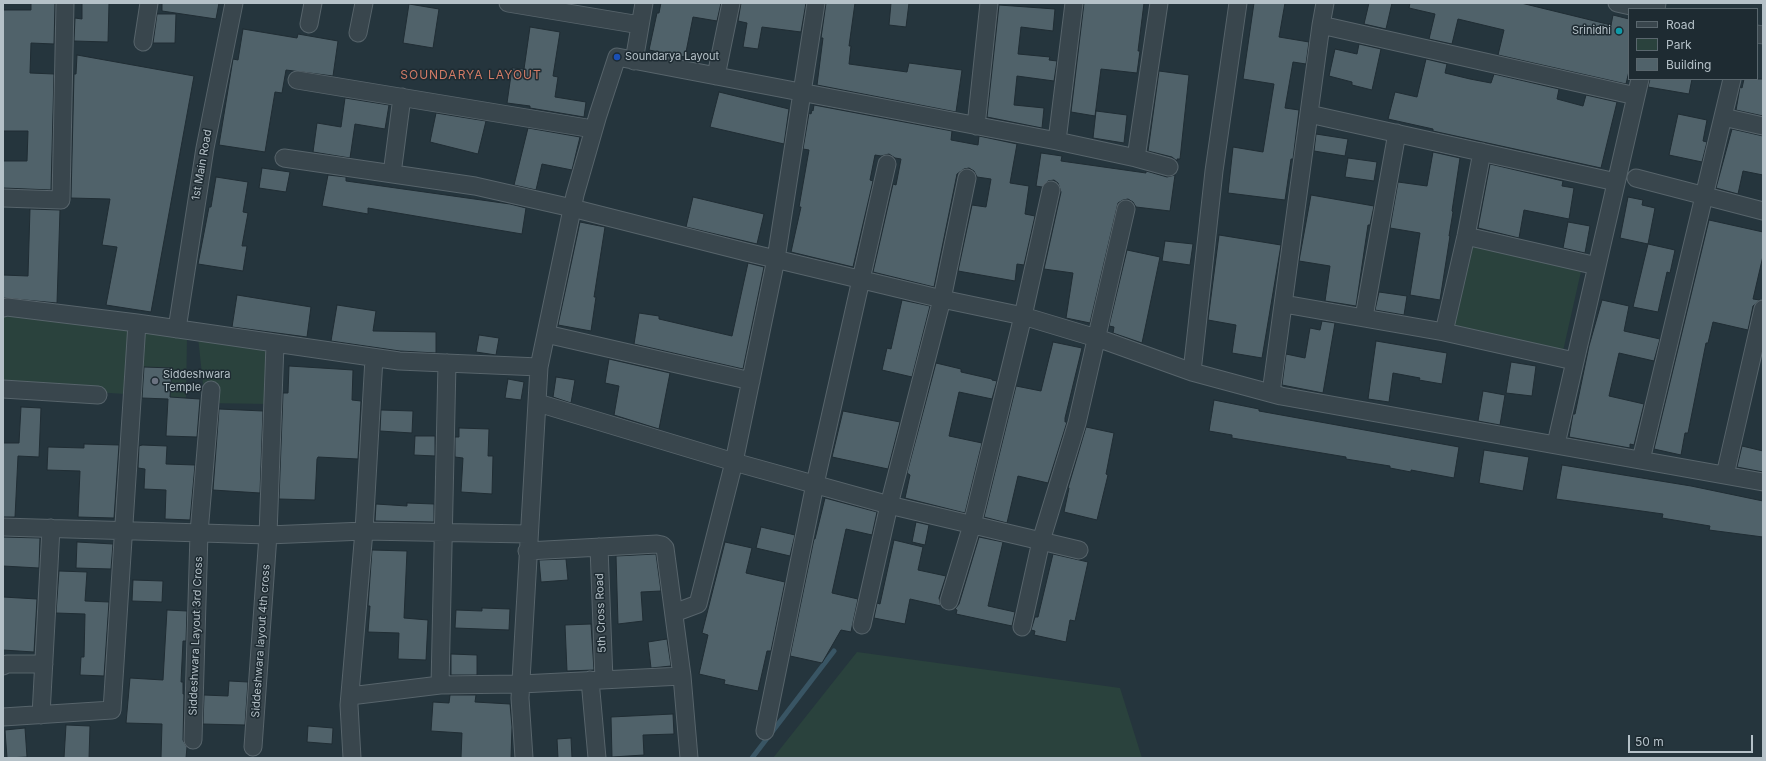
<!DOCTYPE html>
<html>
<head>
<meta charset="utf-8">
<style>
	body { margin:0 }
	#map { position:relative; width:1766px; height:761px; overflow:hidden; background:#25353d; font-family:Inter,sans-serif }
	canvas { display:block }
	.frame { position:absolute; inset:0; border:4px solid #b5c1c8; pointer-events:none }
	.legend { position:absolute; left:1628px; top:8px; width:130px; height:72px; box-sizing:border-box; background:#1e2b32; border:1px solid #5a676e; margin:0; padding:5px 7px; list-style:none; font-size:12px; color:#b5c1c8 }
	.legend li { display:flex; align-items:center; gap:8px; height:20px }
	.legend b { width:20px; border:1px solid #5a676e }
	.scale { position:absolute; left:1628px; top:735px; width:125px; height:18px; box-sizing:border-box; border:2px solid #b5c1c8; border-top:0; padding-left:5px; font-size:12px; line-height:14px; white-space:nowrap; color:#b5c1c8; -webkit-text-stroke:3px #1e2b32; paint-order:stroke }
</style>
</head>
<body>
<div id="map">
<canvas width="1766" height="761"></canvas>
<div class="frame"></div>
<ul class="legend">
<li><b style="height:5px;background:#39464d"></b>Road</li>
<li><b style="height:11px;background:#2a423d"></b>Park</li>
<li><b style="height:11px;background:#50626a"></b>Building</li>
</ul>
<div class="scale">50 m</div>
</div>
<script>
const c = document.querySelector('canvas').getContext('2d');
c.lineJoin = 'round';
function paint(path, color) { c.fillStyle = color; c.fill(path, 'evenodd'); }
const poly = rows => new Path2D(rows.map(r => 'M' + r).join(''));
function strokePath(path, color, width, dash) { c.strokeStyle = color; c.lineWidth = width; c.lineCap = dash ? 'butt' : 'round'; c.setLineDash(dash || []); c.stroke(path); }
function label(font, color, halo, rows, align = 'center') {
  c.font = font + ' Inter,sans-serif'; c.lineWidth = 3; c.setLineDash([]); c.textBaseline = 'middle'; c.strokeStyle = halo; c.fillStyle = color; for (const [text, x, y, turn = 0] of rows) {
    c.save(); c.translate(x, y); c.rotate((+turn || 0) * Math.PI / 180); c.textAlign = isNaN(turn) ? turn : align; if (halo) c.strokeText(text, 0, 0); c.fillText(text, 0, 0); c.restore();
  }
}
paint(poly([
	[1469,242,1582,267,1563,351,1450,326],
	[3,314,187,337,186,398,3,386],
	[198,337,271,348,269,404,205,403],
	[857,652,1120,688,1142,758,773,758]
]), '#2a423d');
strokePath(poly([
	[752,758,834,651]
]), '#395564', 5);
const building = poly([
	[31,3,55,3,54,44,31,43,30,73,54,74,51,190,3,188,3,161,27,161,28,131,3,131,3,10,31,10,31,3],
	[82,3,109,3,108,42,74,41,75,18,82,19,82,3],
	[162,3,219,3,216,19,162,11,162,3],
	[661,3,721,3,717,21,693,17,685,57,649,50,657,13,659,13,661,3],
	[741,3,806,3,801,32,762,27,758,49,743,47,747,23,738,21,741,3],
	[826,3,855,3,849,46,851,46,849,64,907,72,909,63,962,70,956,112,817,85,823,38,821,38,826,3],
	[891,3,909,3,906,27,889,25,891,3],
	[1084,3,1144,3,1138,51,1140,51,1137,73,1101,69,1095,116,1071,112,1084,3],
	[1254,3,1285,3,1279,37,1309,42,1306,64,1293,62,1285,108,1299,110,1293,159,1291,159,1285,200,1228,193,1233,147,1263,152,1274,84,1243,79,1254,3],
	[1369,3,1392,3,1386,29,1364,24,1369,3],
	[1410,3,1521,3,1611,25,1613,15,1629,19,1629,71,1626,84,1498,55,1504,30,1458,19,1452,44,1429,39,1435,14,1409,8,1410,3],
	[409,4,439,9,433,48,403,43,409,4],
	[999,5,1055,9,1053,31,1021,27,1018,54,1050,57,1049,60,1057,61,1054,81,1017,76,1014,105,1044,108,1042,128,987,117,999,5],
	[157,14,176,14,175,43,153,43,157,14],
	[530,27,560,32,553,76,558,77,555,97,586,102,584,117,530,108,530,106,507,103,512,68,524,69,530,27],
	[243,29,297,38,298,34,338,41,333,76,286,70,282,93,275,92,265,152,219,145,233,59,238,60,243,29],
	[1359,44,1381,49,1372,90,1352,85,1352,82,1329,76,1335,49,1357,54,1359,44],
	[77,55,194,76,151,312,106,305,117,247,102,245,110,199,71,198,74,74,76,74,77,55],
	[1426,59,1447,64,1445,73,1470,79,1491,83,1494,74,1559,89,1557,99,1583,106,1586,95,1617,102,1601,168,1433,131,1433,129,1388,119,1395,92,1417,97,1426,59],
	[1159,71,1189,75,1180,159,1177,159,1177,161,1172,157,1148,151,1159,71],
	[1650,79,1692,79,1689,94,1648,87,1650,79],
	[1744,79,1763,79,1763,116,1736,110,1740,87,1742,88,1744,79],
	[719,92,789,109,784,144,710,127,719,92],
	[345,98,389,105,385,129,355,124,350,158,313,152,317,123,341,127,345,98],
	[814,105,952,131,951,140,978,145,979,136,1017,144,1010,183,1029,186,1025,214,1035,216,1024,265,1017,264,1015,281,958,271,972,205,986,207,991,179,977,177,974,171,969,168,964,169,957,174,934,287,873,272,893,184,896,185,901,159,895,158,889,154,881,156,875,155,870,180,873,181,853,267,791,252,801,207,799,207,809,150,803,149,809,113,811,114,812,110,813,111,814,105],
	[1096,111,1127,115,1124,143,1093,138,1096,111],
	[436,113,486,121,478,154,430,142,436,113],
	[1678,114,1707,120,1703,141,1707,142,1702,162,1669,155,1678,114],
	[528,128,580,137,572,170,542,164,536,190,514,185,528,128],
	[1732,129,1763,136,1763,175,1743,171,1738,194,1716,188,1732,129],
	[1316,134,1348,139,1345,156,1314,151,1316,134],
	[1433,152,1460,158,1452,211,1453,212,1449,236,1450,236,1440,300,1410,295,1420,233,1390,228,1398,182,1427,186,1433,152],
	[1041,153,1062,156,1061,161,1146,173,1146,171,1167,177,1175,175,1170,211,1136,207,1133,202,1128,199,1123,200,1118,203,1090,323,1066,318,1073,273,1044,269,1061,192,1058,183,1054,180,1048,181,1042,187,1036,186,1041,153],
	[1348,158,1377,162,1374,181,1345,177,1348,158],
	[1490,164,1563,181,1562,186,1574,188,1569,219,1524,210,1519,238,1478,228,1490,164],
	[262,168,290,172,286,192,259,188,262,168],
	[328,175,346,177,346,181,510,204,526,208,522,234,368,208,368,214,322,206,328,175],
	[216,177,248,182,243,212,248,213,242,246,247,246,243,271,198,264,209,207,211,207,216,177],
	[1311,195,1374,206,1370,225,1368,225,1356,306,1325,301,1330,266,1299,261,1311,195],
	[693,197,764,214,757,244,686,227,693,197],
	[1628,197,1643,200,1642,205,1655,208,1648,244,1620,238,1628,197],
	[30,209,60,210,57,303,3,298,3,275,28,276,30,209],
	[1709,220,1763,232,1763,256,1753,299,1760,300,1753,306,1748,330,1713,322,1708,343,1706,343,1688,433,1685,433,1681,455,1654,449,1709,220],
	[580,222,605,227,594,297,596,297,591,331,558,325,580,222],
	[1568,222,1590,226,1585,253,1563,248,1568,222],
	[1219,235,1281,245,1262,358,1232,353,1236,325,1208,320,1219,235],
	[1165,241,1193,244,1190,265,1162,261,1165,241],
	[1648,244,1675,250,1670,273,1667,272,1658,312,1633,307,1648,244],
	[1127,250,1160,257,1142,343,1113,333,1114,327,1109,326,1127,250],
	[748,263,764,267,743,369,634,344,639,313,659,316,659,319,732,336,748,263],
	[1379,292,1407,296,1404,315,1375,310,1379,292],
	[237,295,311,307,307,337,232,327,237,295],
	[902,300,930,306,912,377,882,370,887,348,891,349,902,300],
	[1602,300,1629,306,1624,331,1660,339,1654,361,1619,353,1609,396,1644,404,1634,445,1630,444,1630,448,1569,437,1573,414,1575,414,1589,346,1602,300],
	[337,305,376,311,373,331,436,332,436,353,400,351,331,341,337,305],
	[1322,321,1335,323,1323,393,1282,385,1286,354,1305,358,1310,328,1320,330,1322,321],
	[479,335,499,338,496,355,476,352,479,335],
	[1376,341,1447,353,1442,384,1419,380,1420,378,1393,373,1389,402,1368,399,1376,341],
	[1053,342,1082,348,1065,418,1065,422,1067,422,1048,483,1018,476,1007,523,984,517,1016,386,1041,391,1053,342],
	[609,359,670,373,659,429,614,415,619,386,605,383,609,359],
	[1511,362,1536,366,1532,396,1506,393,1511,362],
	[936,363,961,369,961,372,992,379,992,380,997,381,992,399,959,392,949,436,982,443,965,513,905,498,910,475,907,473,936,363],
	[289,366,353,370,352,400,361,401,358,459,318,457,317,459,315,500,279,499,283,393,288,393,289,366],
	[144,367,172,368,170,397,200,399,197,437,166,436,168,399,142,398,144,367],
	[556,377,575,380,571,403,553,397,556,377],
	[508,379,524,382,521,400,505,398,508,379],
	[1483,391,1505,395,1500,425,1478,421,1483,391],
	[1214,400,1259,409,1259,411,1459,447,1454,478,1411,470,1411,472,1390,468,1390,466,1346,459,1346,457,1232,438,1232,435,1209,431,1214,400],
	[21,407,41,408,39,457,18,456,15,517,3,517,3,443,19,443,21,407],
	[219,409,263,411,260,493,213,490,219,409],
	[381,410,413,411,412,433,380,431,381,410],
	[843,411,900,422,888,469,832,457,843,411],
	[1086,427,1114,433,1106,474,1108,475,1097,520,1064,512,1069,488,1068,488,1086,427],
	[459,428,489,429,488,456,493,456,492,494,461,492,463,458,455,457,455,437,459,437,459,428],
	[415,436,435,436,435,456,414,455,415,436],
	[84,444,119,445,114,518,78,517,80,471,47,470,48,447,84,448,84,444],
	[142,445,167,446,166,464,195,465,190,520,165,519,166,490,144,489,145,469,138,468,139,446,142,445],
	[1742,446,1763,451,1763,472,1737,467,1742,446],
	[1484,450,1529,457,1523,491,1479,483,1484,450],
	[1562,465,1691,486,1763,501,1763,537,1709,530,1710,526,1662,518,1663,514,1556,499,1562,465],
	[825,498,877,512,872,535,846,529,832,593,858,599,852,627,851,632,841,630,822,663,790,656,814,539,815,539,825,498],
	[407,503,434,504,434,522,375,521,376,504,407,506,407,503],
	[916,522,929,525,925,545,912,542,916,522],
	[761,527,795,535,790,556,756,548,761,527],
	[3,537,40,538,39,568,3,566,3,537],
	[979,537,1003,542,988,606,1015,612,1012,626,956,614,957,610,955,609,959,604,979,537],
	[894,540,923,547,918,570,946,576,939,598,941,606,910,599,905,624,874,618,877,603,880,604,894,540],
	[77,542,113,544,111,569,76,568,77,542],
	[725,542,752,548,746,573,785,582,771,651,767,651,758,691,724,684,725,680,699,674,708,635,702,633,725,542],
	[372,550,407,551,404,618,428,620,426,660,398,659,399,633,368,632,370,606,368,606,372,550],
	[656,554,661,591,641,592,643,621,618,624,616,556,656,554],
	[1053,554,1088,562,1075,621,1070,620,1066,642,1034,635,1035,631,1031,630,1035,617,1038,617,1053,554],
	[566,559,568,580,541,582,539,560,566,559],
	[59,571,87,572,85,601,109,602,104,676,80,675,81,657,84,657,85,614,56,613,59,571],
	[133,580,163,581,162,602,132,601,133,580],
	[3,597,37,599,34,652,3,650,3,597],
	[482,608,510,609,509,630,455,628,456,610,482,611,482,608],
	[167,610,187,611,186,641,183,641,181,682,183,682,183,694,184,694,183,740,187,747,186,758,161,758,162,724,126,723,130,678,163,680,167,610],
	[591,624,594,670,567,671,565,625,591,624],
	[667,639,671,666,651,668,648,642,667,639],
	[451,654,477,655,477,675,451,675,451,654],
	[229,681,248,682,245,725,203,724,204,695,228,696,229,681],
	[450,695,476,695,475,702,510,704,512,727,511,758,461,758,462,733,431,731,433,702,449,703,450,695],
	[673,714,674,734,643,735,644,755,612,757,611,717,673,714],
	[66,725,90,726,89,758,64,758,66,725],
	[308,726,333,728,332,744,307,742,308,726],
	[25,728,27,757,7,758,5,730,25,728],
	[571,738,572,758,558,758,557,739,571,738]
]);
paint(building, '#50626a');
strokePath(building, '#202d34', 1);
const minor = poly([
	[508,3,640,25],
	[1617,3,1644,9],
	[1656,9,1657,3],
	[309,24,313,3],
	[1321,25,1636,96],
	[358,33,364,3],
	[1757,34,1763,35],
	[143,42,149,3],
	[634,61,644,3],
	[716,76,731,3],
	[297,80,593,129],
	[1309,114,1616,182],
	[1723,117,1763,126],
	[976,126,989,3],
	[1057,141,1074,3],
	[284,158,475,186,572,208,746,252,942,299,1023,316,1103,340,1192,372,1281,396,1763,482],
	[1136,158,1159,3],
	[392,174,402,97],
	[1636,178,1763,211],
	[3,198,61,200,65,3],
	[1466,236,1597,266],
	[1284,304,1444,332,1574,361],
	[3,308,7,307,137,323,399,361,539,367],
	[1364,317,1397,133],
	[177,329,205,148,234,3],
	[1444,332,1466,236,1482,152],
	[546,334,751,381],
	[1192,372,1214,171,1238,3],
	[3,389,98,395],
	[1271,393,1321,25,1325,3],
	[538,403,734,462,889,505,1079,550],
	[1556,444,1640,79],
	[1641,460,1732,79],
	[1725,475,1763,309],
	[3,527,268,535,364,531,528,534],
	[599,547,604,680],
	[527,551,657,544,662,545,665,548,682,676,689,758],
	[949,601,972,525,1023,316,1051,190],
	[674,613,698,604,734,462,776,259,816,3],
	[862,625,889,505,942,299,967,178],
	[1022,627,1041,541,1077,423,1126,209],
	[3,666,7,664,44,664],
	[590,680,597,758],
	[440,685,447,363],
	[350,696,440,685,521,684,682,676],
	[41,715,51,528],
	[3,717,112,710,137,323],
	[765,731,815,484,887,164],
	[193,740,199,533,211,390],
	[253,747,268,535,275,344],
	[352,758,349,705,364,531,374,358],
	[524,758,520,698,539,367,575,195,598,115,617,57,1057,141,1136,158,1169,167]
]);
strokePath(minor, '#57646b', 19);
strokePath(minor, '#39464d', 17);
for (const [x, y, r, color] of [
	[1619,31,4,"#0f9aa8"],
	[617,57,4,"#1a4fb4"],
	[155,381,4,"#6b7280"]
]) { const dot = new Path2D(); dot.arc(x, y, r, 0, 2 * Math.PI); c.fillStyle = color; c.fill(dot); strokePath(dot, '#1e2b32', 1.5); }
label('11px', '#b5c1c8', '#1e2b32', [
	["Srinidhi",1611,31,"right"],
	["Soundarya Layout",625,57],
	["Siddeshwara",163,375],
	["Temple",163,388]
], 'left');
label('11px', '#b5c1c8', '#1e2b32', [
	["1st Main Road",202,165,-80],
	["5th Cross Road",601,613,-92],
	["Siddeshwara Layout 3rd Cross",196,636,-88],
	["Siddeshwara layout 4th cross",261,641,-86]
]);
c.letterSpacing = '1px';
label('12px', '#d27b66', '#1e2b32', [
	["SOUNDARYA LAYOUT",471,75]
]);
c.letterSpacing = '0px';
</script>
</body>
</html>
